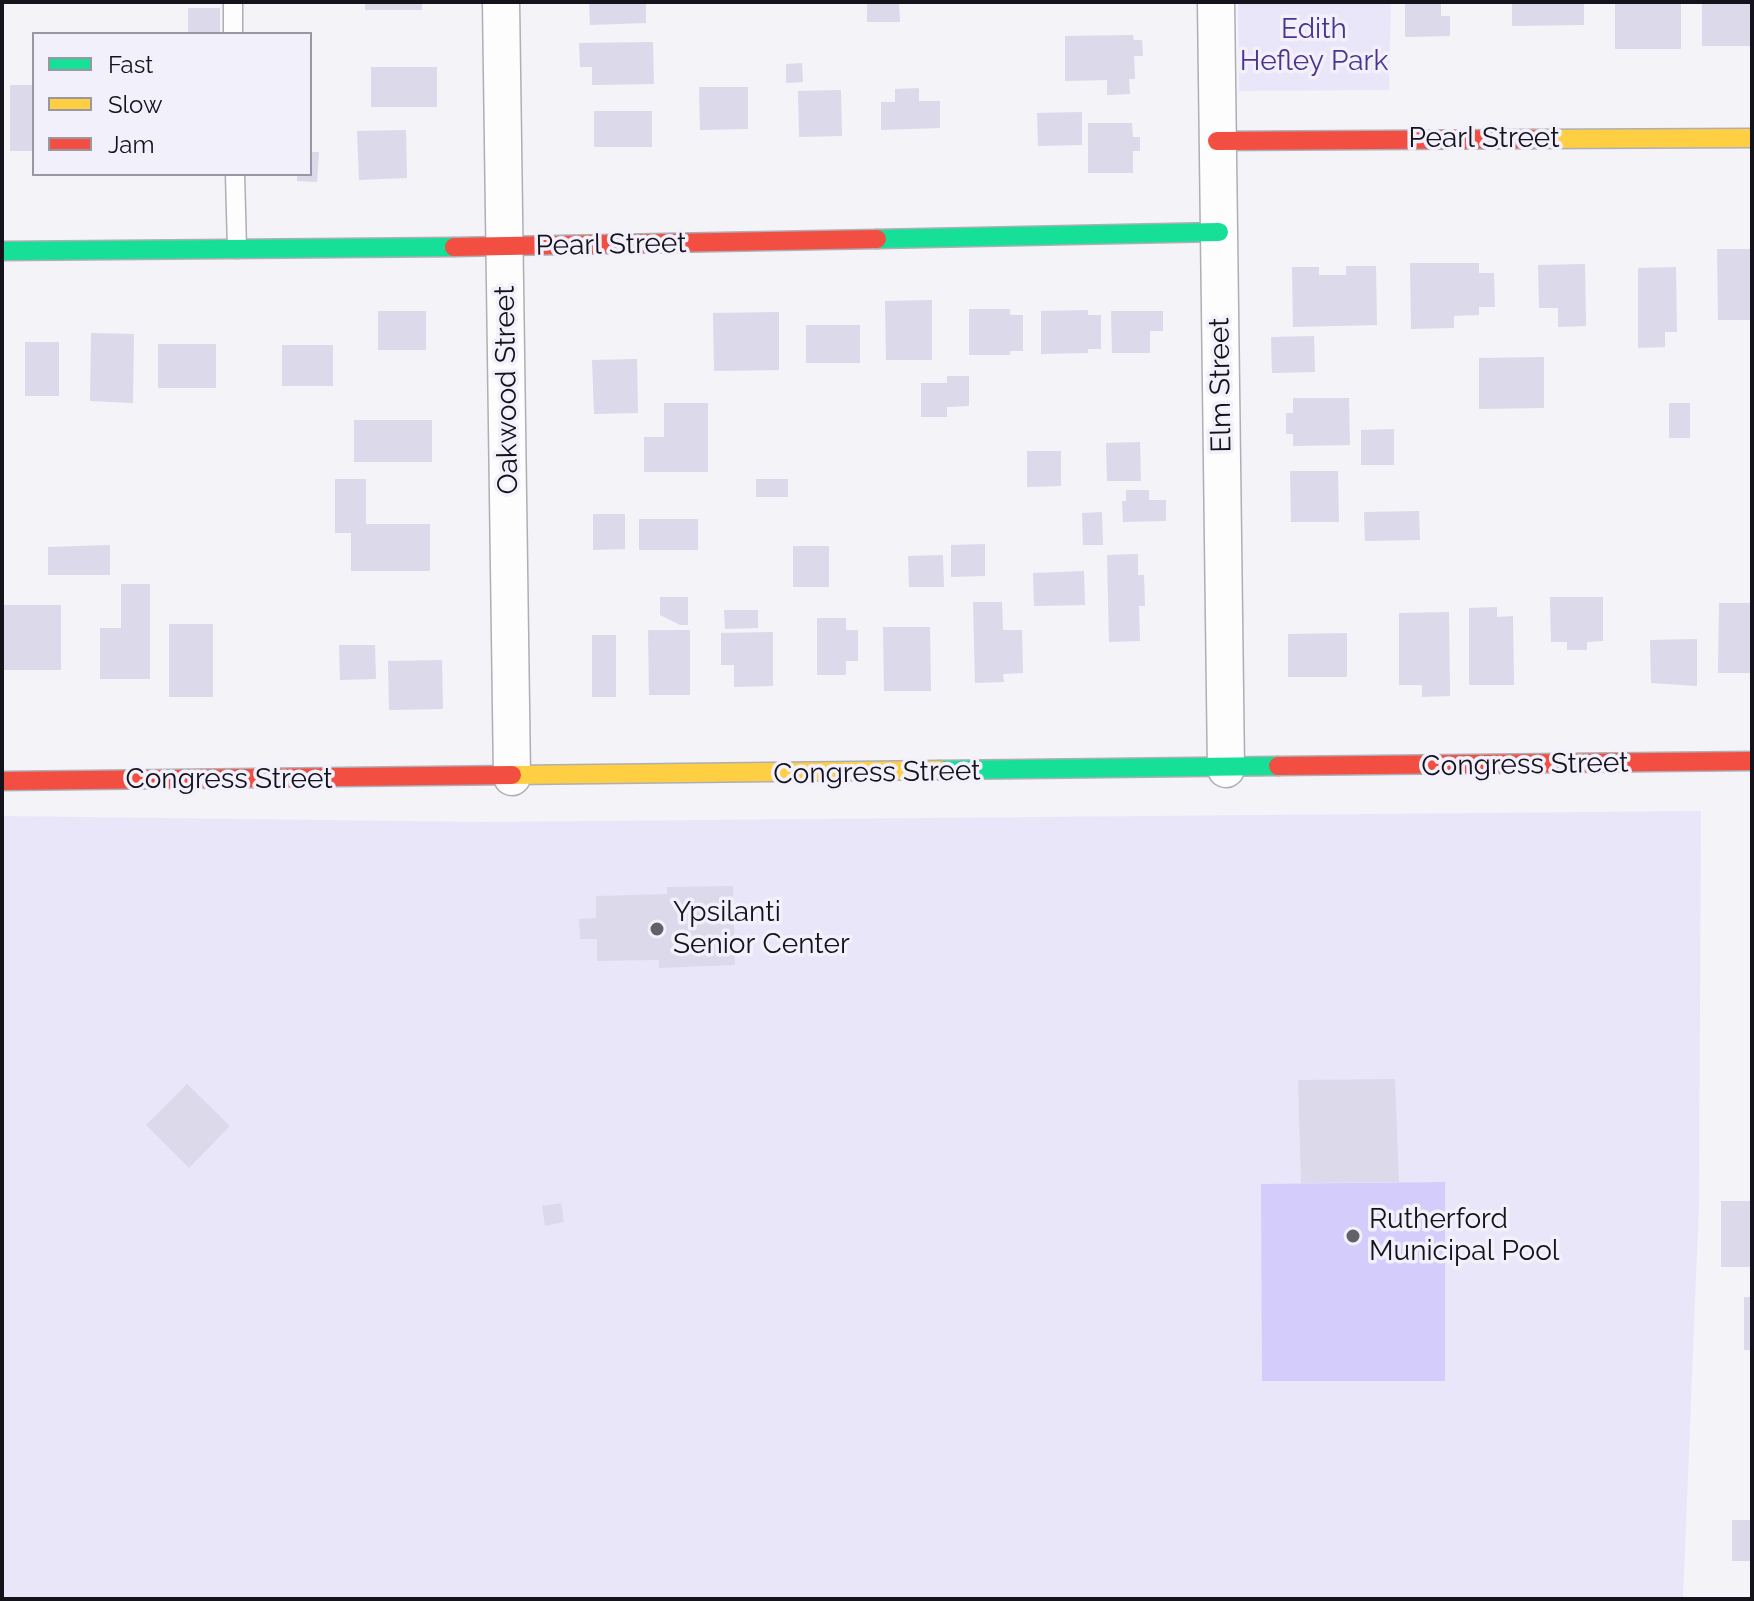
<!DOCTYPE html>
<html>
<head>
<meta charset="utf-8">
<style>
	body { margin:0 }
	#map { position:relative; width:1754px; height:1601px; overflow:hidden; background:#f3f3f8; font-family:Raleway,sans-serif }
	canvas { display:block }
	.frame { position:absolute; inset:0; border:4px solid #14131c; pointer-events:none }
	.legend { position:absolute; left:32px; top:32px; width:280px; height:144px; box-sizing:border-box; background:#f1f0fb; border:2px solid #9998a2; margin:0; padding:10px 14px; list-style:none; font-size:24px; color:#14131c }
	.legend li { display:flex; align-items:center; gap:16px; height:40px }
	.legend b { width:40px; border:2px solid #9998a2 }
</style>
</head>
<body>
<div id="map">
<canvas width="1754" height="1601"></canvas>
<div class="frame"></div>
<ul class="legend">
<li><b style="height:10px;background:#16e098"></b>Fast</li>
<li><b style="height:10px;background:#ffcf43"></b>Slow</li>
<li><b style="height:10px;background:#f24e42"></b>Jam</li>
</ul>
</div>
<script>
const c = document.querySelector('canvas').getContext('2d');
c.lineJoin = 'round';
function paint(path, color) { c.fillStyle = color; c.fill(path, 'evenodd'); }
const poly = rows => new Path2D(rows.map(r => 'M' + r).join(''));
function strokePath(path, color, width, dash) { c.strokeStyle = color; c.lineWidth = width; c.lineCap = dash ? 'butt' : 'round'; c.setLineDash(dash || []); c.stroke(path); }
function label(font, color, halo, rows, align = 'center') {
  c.font = font + ' Raleway,sans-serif'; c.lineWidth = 7; c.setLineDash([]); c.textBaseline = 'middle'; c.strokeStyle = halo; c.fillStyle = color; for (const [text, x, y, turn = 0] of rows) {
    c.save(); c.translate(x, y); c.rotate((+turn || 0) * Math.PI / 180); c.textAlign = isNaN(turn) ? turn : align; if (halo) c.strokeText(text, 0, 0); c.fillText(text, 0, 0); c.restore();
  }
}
paint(poly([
	[1238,2,1391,2,1389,90,1239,91],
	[1701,811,1699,1202,1683,1599,2,1599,2,816,484,822]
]), '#e9e6fa');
paint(poly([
	[1445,1182,1445,1381,1262,1381,1261,1184]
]), '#d4cdfc');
paint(poly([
	[365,2,422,2,422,10,365,10],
	[589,2,646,2,646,23,590,25],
	[867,2,899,2,900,22,867,22],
	[1405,2,1441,2,1441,16,1450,16,1450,36,1405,37],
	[1512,2,1584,2,1584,25,1512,26],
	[1615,2,1681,2,1681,49,1615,49],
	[1702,2,1752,2,1752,46,1702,46],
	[188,8,220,8,220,34,188,34],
	[1133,35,1134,40,1142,40,1143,56,1134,56,1135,79,1129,79,1130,94,1107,95,1107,80,1065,81,1065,36],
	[653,42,654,84,592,85,592,67,580,67,579,43],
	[802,63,803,82,786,83,786,64],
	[371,67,437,67,437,107,371,107],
	[10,85,34,85,34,151,10,151],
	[699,87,748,87,748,129,700,130],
	[919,88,919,101,940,101,940,128,881,130,881,102,895,102,895,89],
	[841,90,842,136,799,137,798,91],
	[594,111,652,111,652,147,594,147],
	[1082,112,1082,145,1038,146,1037,113],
	[1088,123,1132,123,1133,137,1140,137,1140,151,1133,151,1133,173,1088,173],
	[406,130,407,178,359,180,357,131],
	[310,152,319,152,317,182,297,181,297,174,310,174],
	[1717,249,1752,249,1752,320,1718,320],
	[1410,263,1479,263,1479,273,1494,273,1495,307,1479,307,1479,315,1454,316,1454,328,1411,329],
	[1585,264,1586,326,1558,327,1558,308,1539,308,1538,265],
	[1346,266,1376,266,1377,325,1293,327,1292,267,1319,267,1319,275,1346,275],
	[1676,267,1677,332,1665,332,1665,347,1638,348,1638,268],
	[932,300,932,360,886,360,885,301],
	[969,309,1010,309,1010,315,1023,315,1023,351,1010,351,1010,355,969,355],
	[1088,310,1088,315,1101,315,1101,349,1088,349,1088,353,1041,354,1041,311],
	[378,311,426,311,426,350,378,350],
	[1111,311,1163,311,1163,331,1150,331,1150,353,1112,353],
	[779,312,779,370,714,371,713,313],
	[806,325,860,325,860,363,806,363],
	[91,333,134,334,133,403,90,401],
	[1314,336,1315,372,1272,373,1271,337],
	[25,342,59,342,59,396,25,396],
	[158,344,216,344,216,388,158,388],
	[282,345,333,345,333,386,282,386],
	[1544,357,1544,408,1479,409,1479,358],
	[637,359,638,413,594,414,592,360],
	[947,376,969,376,969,406,947,407,947,417,921,417,921,383,947,383],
	[1293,398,1349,398,1350,445,1293,446,1293,434,1286,434,1286,413,1293,413],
	[664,403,708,403,708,472,644,472,644,437,664,437],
	[1669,403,1690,403,1690,438,1669,438],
	[354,420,432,420,432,462,354,462],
	[1394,429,1394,465,1361,465,1361,430],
	[1140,442,1141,481,1107,481,1106,443],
	[1027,451,1061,451,1061,486,1027,487],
	[1290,471,1338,471,1339,522,1291,522],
	[335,479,366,479,366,524,430,524,430,571,351,571,351,533,335,533],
	[756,479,788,479,788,497,756,497],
	[1126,490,1149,490,1149,500,1166,500,1166,521,1123,522,1122,501,1126,501],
	[1419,511,1420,540,1365,541,1364,512],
	[1102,512,1103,545,1083,545,1082,513],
	[593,514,625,514,625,549,593,550],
	[639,519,698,519,698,550,639,550],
	[985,544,985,576,951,577,951,545],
	[110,545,110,575,48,575,48,547],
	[793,546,829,546,829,587,793,587],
	[1138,554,1138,575,1144,575,1145,606,1139,606,1140,641,1109,642,1107,555],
	[943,555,944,587,909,587,908,556],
	[1084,571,1085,605,1034,606,1033,573],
	[121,584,150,584,150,679,100,679,100,628,121,628],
	[660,597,688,597,688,625,680,625,660,615],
	[1550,597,1603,597,1603,641,1587,642,1587,650,1567,650,1567,642,1551,642],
	[973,602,1002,602,1003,630,1022,630,1023,673,1003,674,1004,682,975,683],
	[1719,603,1752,603,1752,673,1718,673],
	[4,605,61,605,61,670,4,670],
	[1497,607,1497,617,1513,616,1514,685,1469,685,1469,608],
	[724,610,758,610,758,628,725,629],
	[1449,612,1450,696,1422,697,1422,685,1399,685,1399,613],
	[817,618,846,618,846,630,858,630,858,661,846,661,846,675,817,675],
	[169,624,213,624,213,697,169,697],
	[883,627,930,627,931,691,884,691],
	[648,630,690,630,690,695,649,695],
	[773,632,773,686,734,687,734,665,721,665,721,633],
	[1347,633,1347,677,1288,677,1288,634],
	[592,635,616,635,616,697,592,697],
	[1697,639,1697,686,1651,683,1650,640],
	[339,645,375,645,376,679,340,680],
	[442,660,443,709,389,710,388,661],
	[733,886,735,965,659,968,659,960,597,961,597,939,580,939,579,919,596,918,596,896,667,894,667,887],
	[1395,1079,1399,1182,1301,1183,1298,1080],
	[187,1084,230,1126,189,1168,146,1125],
	[1721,1201,1752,1201,1752,1267,1721,1267],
	[561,1203,564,1222,545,1226,542,1206],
	[1744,1297,1752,1297,1752,1350,1744,1350],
	[1732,1520,1752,1520,1752,1561,1732,1561]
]), '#dbd9ea');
const lane = poly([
	[233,2,233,34],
	[235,174,237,249]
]);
const street = poly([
	[501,2,512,777],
	[1216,2,1226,769]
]);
const fast = poly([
	[877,239,1219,232],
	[2,251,454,247],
	[940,770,1278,766]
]);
const slow = poly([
	[1533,139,1752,138],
	[512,775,940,770]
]);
const jam = poly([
	[1217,141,1533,139],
	[454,247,877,239],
	[1278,766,1752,761],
	[2,781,512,775]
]);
strokePath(lane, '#afaeb5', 21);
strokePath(street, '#afaeb5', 39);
strokePath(fast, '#afaeb5', 21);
strokePath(slow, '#afaeb5', 21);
strokePath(jam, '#afaeb5', 21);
strokePath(lane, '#fdfdfe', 18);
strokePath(street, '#fdfdfe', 36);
strokePath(fast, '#16e098', 18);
strokePath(slow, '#ffcf43', 18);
strokePath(jam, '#f24e42', 18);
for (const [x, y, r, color] of [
	[657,929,8,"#626169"],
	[1353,1236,8,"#626169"]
]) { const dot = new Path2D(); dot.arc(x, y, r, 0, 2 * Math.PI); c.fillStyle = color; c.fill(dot); strokePath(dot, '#f1f0fb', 3); }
label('28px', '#4d348e', '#f1f0fb', [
	["Edith",1314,30],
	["Hefley Park",1314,62]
]);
label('28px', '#14131c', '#f1f0fb', [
	["Pearl Street",1484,139],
	["Pearl Street",611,245,-1],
	["Elm Street",1221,385,-91],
	["Oakwood Street",507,390,-91],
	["Congress Street",1525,765,-1],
	["Congress Street",877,773,-1],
	["Congress Street",229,780]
]);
label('28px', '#14131c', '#f1f0fb', [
	["Ypsilanti",673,913],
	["Senior Center",673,945],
	["Rutherford",1369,1220],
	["Municipal Pool",1369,1252]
], 'left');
</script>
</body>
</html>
